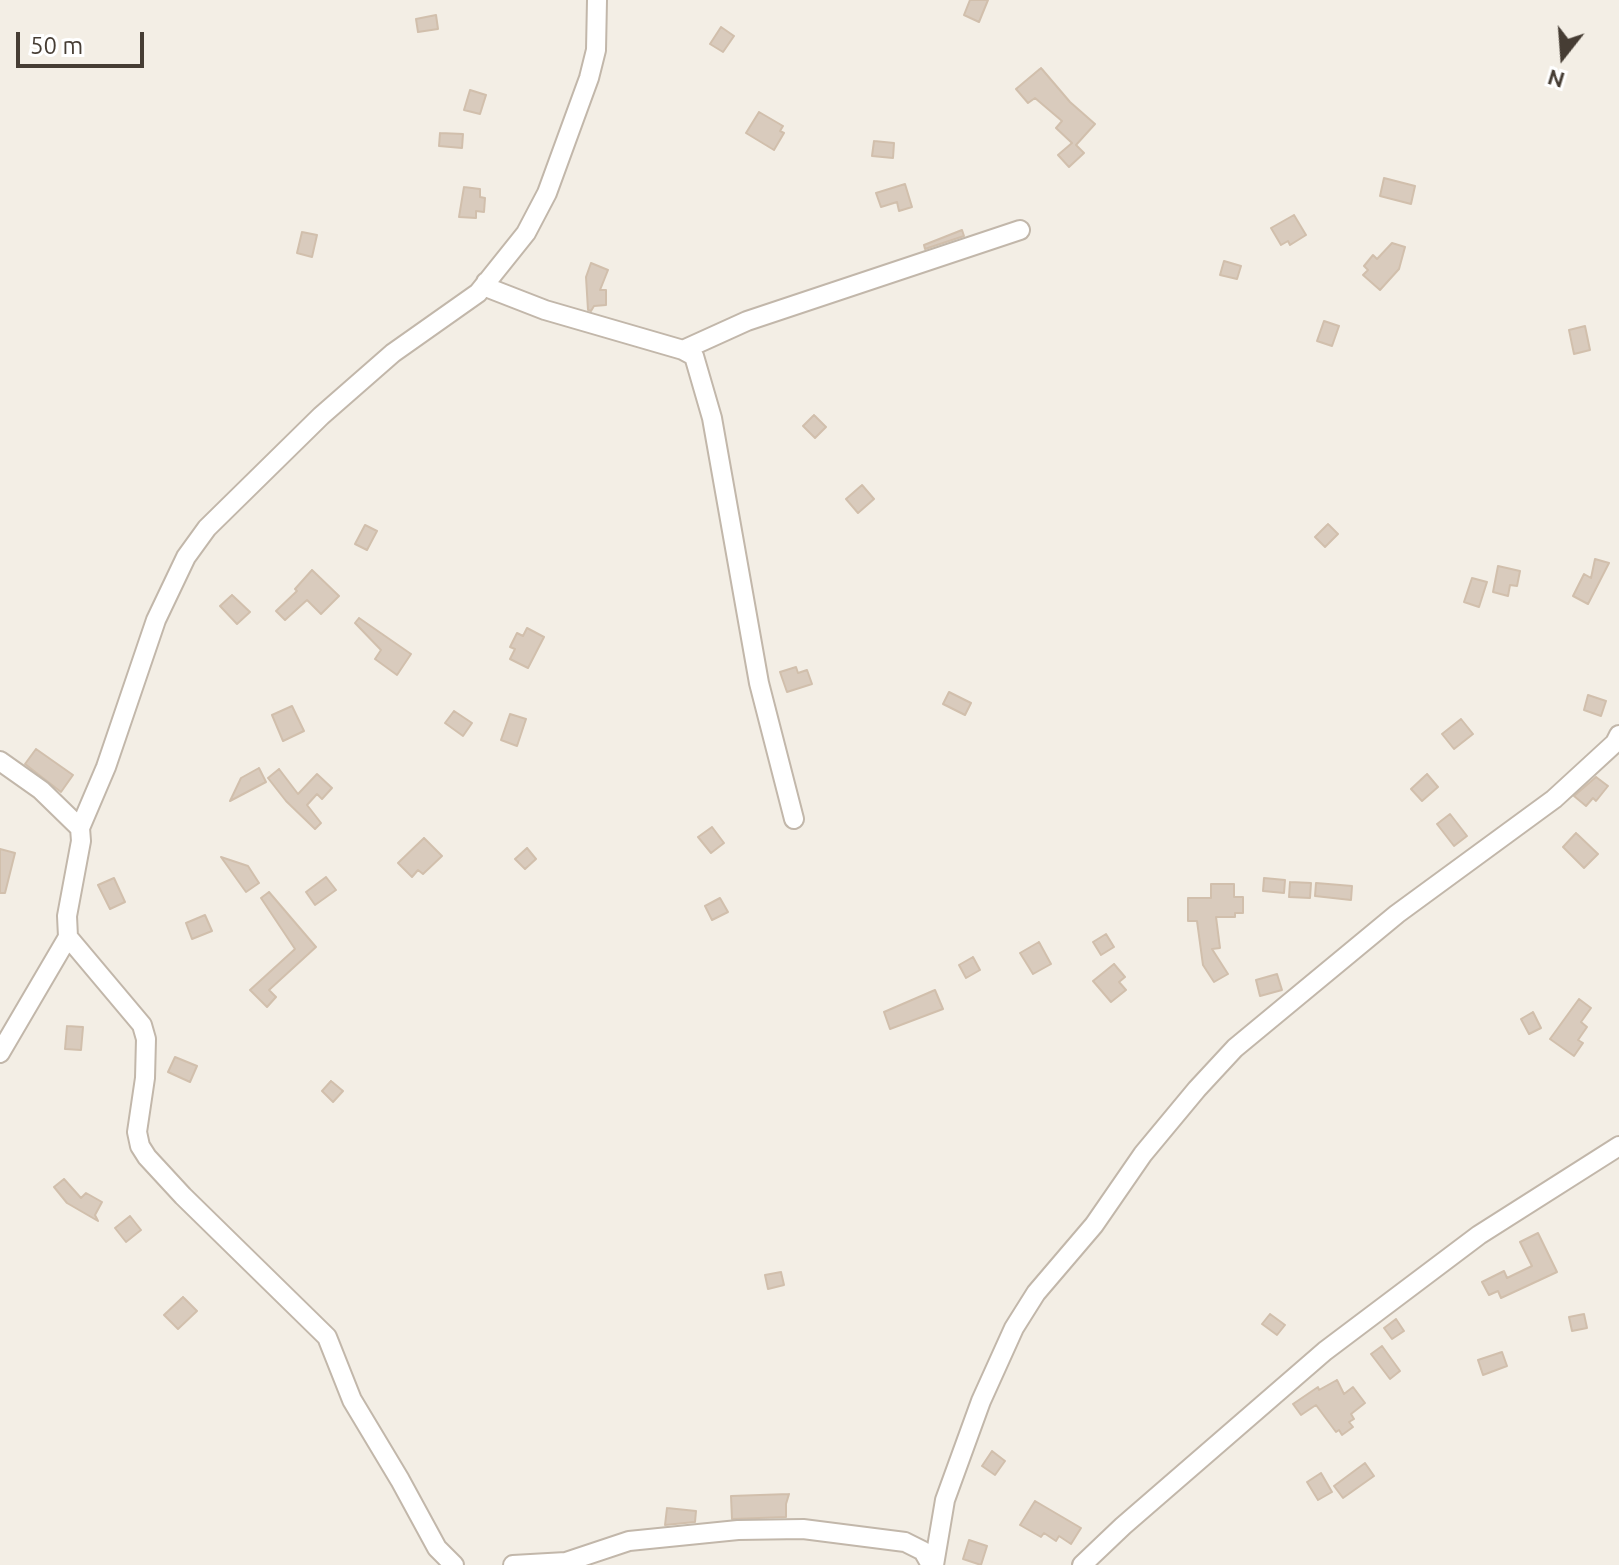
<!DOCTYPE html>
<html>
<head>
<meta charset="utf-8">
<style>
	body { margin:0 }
	#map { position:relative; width:1619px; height:1565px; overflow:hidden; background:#f3eee5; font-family:Ubuntu,sans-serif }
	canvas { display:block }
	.north { position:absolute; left:1523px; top:16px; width:80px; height:80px; -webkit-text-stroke:6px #fff; paint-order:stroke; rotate:197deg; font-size:22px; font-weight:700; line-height:32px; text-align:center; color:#463d34 }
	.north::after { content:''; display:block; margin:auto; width:28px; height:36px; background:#463d34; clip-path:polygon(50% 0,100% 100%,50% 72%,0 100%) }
	.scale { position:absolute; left:16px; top:32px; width:128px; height:36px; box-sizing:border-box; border:4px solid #463d34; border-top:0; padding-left:10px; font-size:24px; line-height:28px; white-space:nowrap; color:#463d34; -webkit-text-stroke:6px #fff; paint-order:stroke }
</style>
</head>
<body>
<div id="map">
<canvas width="1619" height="1565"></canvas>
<div class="north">N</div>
<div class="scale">50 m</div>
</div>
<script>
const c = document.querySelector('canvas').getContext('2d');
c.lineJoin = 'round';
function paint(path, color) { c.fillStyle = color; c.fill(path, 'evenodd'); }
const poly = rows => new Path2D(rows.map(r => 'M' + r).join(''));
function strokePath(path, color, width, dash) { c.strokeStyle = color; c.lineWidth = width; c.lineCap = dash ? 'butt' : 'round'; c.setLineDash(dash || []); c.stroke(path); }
const building = poly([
	[970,0,988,0,979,22,964,15,970,0],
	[436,15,438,29,418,32,416,19,436,15],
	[721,27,734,36,723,52,710,44,721,27],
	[1041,68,1070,102,1095,124,1076,145,1084,153,1069,167,1058,155,1072,143,1056,128,1062,121,1035,98,1028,103,1016,89,1041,68],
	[470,90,486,95,480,114,464,110,470,90],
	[759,112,783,126,780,131,784,133,774,150,746,133,759,112],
	[440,133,463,134,462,148,439,146,440,133],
	[874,141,894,143,893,158,872,156,874,141],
	[1384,178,1415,186,1411,204,1380,196,1384,178],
	[905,184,912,207,899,211,897,202,881,207,876,193,905,184],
	[464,187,480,189,480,197,485,198,484,212,476,211,476,218,459,217,464,187],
	[1294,215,1306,235,1290,245,1288,241,1281,245,1271,228,1294,215],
	[962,230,964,236,925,249,924,245,962,230],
	[302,232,317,235,312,257,297,253,302,232],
	[1392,243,1405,247,1399,269,1380,290,1363,275,1368,270,1364,266,1373,255,1377,259,1392,243],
	[1224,261,1241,266,1237,279,1220,275,1224,261],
	[591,263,608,270,600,290,606,290,606,305,594,306,591,311,588,310,586,277,591,263],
	[1324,321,1339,326,1332,346,1317,341,1324,321],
	[1585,326,1590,350,1574,354,1569,330,1585,326],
	[814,415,826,427,815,438,803,426,814,415],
	[862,485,874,499,858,513,846,499,862,485],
	[1328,524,1338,534,1325,547,1315,537,1328,524],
	[365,525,377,531,367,550,355,544,365,525],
	[1595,559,1609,563,1588,604,1573,596,1584,574,1591,578,1595,559],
	[1498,566,1520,571,1517,586,1510,585,1508,596,1493,592,1498,566],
	[312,570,339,596,321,614,307,600,285,620,276,611,297,591,295,589,312,570],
	[1472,578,1487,582,1479,607,1464,602,1472,578],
	[232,595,250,612,237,624,220,606,232,595],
	[359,618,411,654,397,675,375,659,381,650,355,623,359,618],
	[527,628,544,637,528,668,510,659,515,649,510,647,517,633,523,636,527,628],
	[796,667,798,673,807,670,812,684,787,692,780,672,796,667],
	[949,692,971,703,965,715,943,704,949,692],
	[1588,695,1606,701,1601,716,1584,710,1588,695],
	[292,706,304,731,283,741,272,715,292,706],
	[454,711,472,723,463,736,445,723,454,711],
	[510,714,526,719,517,746,501,740,510,714],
	[1461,719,1473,734,1454,749,1442,734,1461,719],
	[36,749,73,775,61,792,25,764,36,749],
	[259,768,266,782,230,801,241,778,259,768],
	[279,769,298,794,317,774,332,788,322,799,317,794,307,805,321,823,315,829,286,801,268,778,279,769],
	[1427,774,1438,787,1422,801,1411,789,1427,774],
	[1596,777,1608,786,1596,801,1593,798,1586,806,1574,796,1596,777],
	[1450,814,1467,836,1454,846,1437,824,1450,814],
	[712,827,724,843,711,853,698,837,712,827],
	[1576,833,1598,854,1584,868,1563,847,1576,833],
	[424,838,442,856,423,874,418,870,412,877,398,863,424,838],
	[527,848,536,859,525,869,515,859,527,848],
	[0,849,15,853,5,893,0,893,0,849],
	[221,857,248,866,259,883,246,892,221,857],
	[326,877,336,890,315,905,306,892,326,877],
	[114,878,125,902,110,909,98,885,114,878],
	[1264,878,1285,880,1284,893,1263,891,1264,878],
	[1290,882,1311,883,1310,898,1289,897,1290,882],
	[1316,883,1352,886,1351,900,1315,896,1316,883],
	[1211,884,1234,884,1234,897,1243,897,1243,913,1235,913,1235,917,1216,917,1220,948,1212,949,1228,974,1214,982,1203,965,1197,921,1188,921,1188,898,1211,898,1211,884],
	[269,892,316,947,269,990,276,997,267,1007,250,990,295,949,261,898,269,892],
	[720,898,728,912,712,920,705,906,720,898],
	[205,915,212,931,192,939,186,923,205,915],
	[1106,934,1114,947,1101,955,1093,942,1106,934],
	[1039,942,1051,964,1033,974,1020,953,1039,942],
	[973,957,980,970,966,978,959,965,973,957],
	[1114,964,1125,977,1119,982,1126,990,1111,1002,1093,981,1114,964],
	[1277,974,1282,990,1260,996,1256,980,1277,974],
	[935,990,943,1009,890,1029,884,1012,935,990],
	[1579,999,1591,1008,1581,1022,1587,1027,1578,1040,1583,1043,1574,1056,1550,1039,1579,999],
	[1533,1012,1541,1028,1529,1034,1521,1019,1533,1012],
	[67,1026,83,1027,81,1050,65,1049,67,1026],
	[175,1057,197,1066,190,1082,168,1072,175,1057],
	[331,1081,343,1091,333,1102,322,1091,331,1081],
	[64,1179,81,1198,86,1193,102,1202,95,1215,98,1221,67,1203,54,1187,64,1179],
	[130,1216,141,1230,126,1242,115,1228,130,1216],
	[1538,1233,1557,1272,1501,1298,1498,1291,1489,1295,1482,1282,1504,1271,1507,1278,1532,1266,1520,1242,1538,1233],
	[781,1272,784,1285,768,1289,765,1275,781,1272],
	[183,1297,197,1311,178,1329,164,1315,183,1297],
	[1270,1314,1285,1325,1277,1335,1262,1324,1270,1314],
	[1584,1314,1587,1328,1572,1331,1569,1317,1584,1314],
	[1396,1319,1404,1331,1392,1339,1384,1328,1396,1319],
	[1382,1346,1400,1371,1390,1379,1371,1354,1382,1346],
	[1502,1352,1507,1366,1483,1375,1478,1360,1502,1352],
	[1337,1380,1344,1394,1353,1387,1365,1403,1351,1414,1354,1419,1349,1422,1353,1427,1342,1435,1339,1430,1336,1432,1316,1405,1301,1415,1293,1404,1318,1387,1319,1390,1337,1380],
	[992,1451,1005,1461,995,1475,982,1466,992,1451],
	[1365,1463,1374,1476,1343,1498,1334,1486,1365,1463],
	[1321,1473,1332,1492,1318,1500,1307,1482,1321,1473],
	[789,1494,786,1504,786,1517,732,1519,731,1496,789,1494],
	[1035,1501,1081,1528,1071,1544,1059,1536,1056,1541,1044,1533,1041,1537,1020,1525,1035,1501],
	[667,1508,696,1511,695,1522,665,1525,667,1508],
	[969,1540,987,1546,981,1565,963,1559,969,1540]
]);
paint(building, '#d9cbbd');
strokePath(building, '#d1bfac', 2);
const minor = poly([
	[486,282,491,289,545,310,683,350,694,356,712,418,759,683,794,819],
	[683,350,747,321,1020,230],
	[0,761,41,790,80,828,81,841,67,916,68,937,142,1025,146,1039,145,1078,137,1132,140,1146,147,1157,183,1196,327,1337,352,1400,400,1480,437,1548,454,1565],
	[80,828,106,767,156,620,186,557,207,528,321,416,393,353,478,293,526,233,547,193,589,78,596,50,597,0],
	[0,1053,68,937],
	[513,1565,566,1562,629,1541,738,1530,803,1529,905,1542,923,1551,931,1565],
	[934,1565,945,1500,981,1401,1014,1328,1036,1293,1094,1225,1143,1154,1197,1089,1235,1048,1397,914,1554,799,1615,743,1619,735],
	[1082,1565,1123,1526,1325,1351,1479,1235,1619,1146]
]);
strokePath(minor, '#c2b7aa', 22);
strokePath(minor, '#fff', 18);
</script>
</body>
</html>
